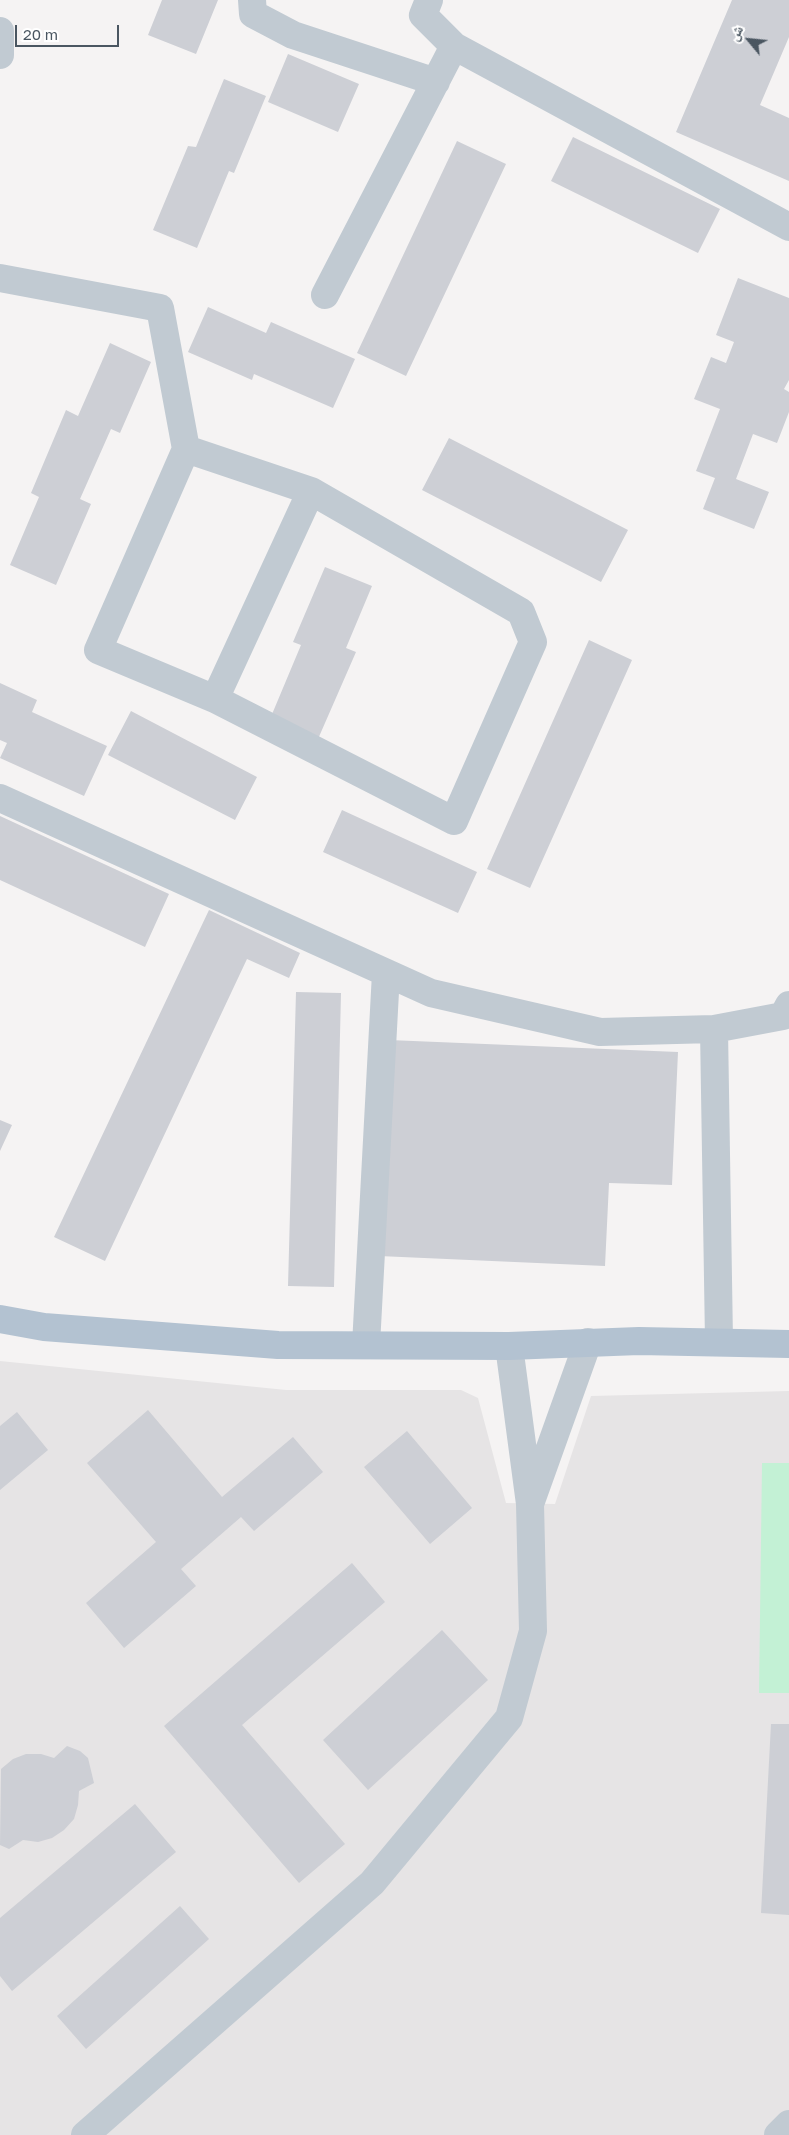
<!DOCTYPE html>
<html>
<head>
<meta charset="utf-8">
<style>
	body { margin:0 }
	#map { position:relative; width:789px; height:2135px; overflow:hidden; background:#f5f3f3; font-family:"Golos Text","Noto Naskh Arabic",sans-serif }
	canvas { display:block }
	.north { position:absolute; left:724px; top:15px; width:50px; height:50px; -webkit-text-stroke:4px #fff; paint-order:stroke; rotate:298deg; font-size:14px; font-weight:700; line-height:20px; text-align:center; color:#4a5661 }
	.north::after { content:''; display:block; margin:auto; width:18px; height:22px; background:#4a5661; clip-path:polygon(50% 0,100% 100%,50% 72%,0 100%) }
	.scale { position:absolute; left:15px; top:25px; width:104px; height:22px; box-sizing:border-box; border:2px solid #4a5661; border-top:0; padding-left:6px; font-size:15px; line-height:18px; white-space:nowrap; color:#4a5661; -webkit-text-stroke:4px #fff; paint-order:stroke }
</style>
</head>
<body>
<div id="map">
<canvas width="789" height="2135"></canvas>
<div class="north">ش</div>
<div class="scale">20 m</div>
</div>
<script>
const c = document.querySelector('canvas').getContext('2d');
c.lineJoin = 'round';
function paint(path, color) { c.fillStyle = color; c.fill(path, 'evenodd'); }
const poly = rows => new Path2D(rows.map(r => 'M' + r).join(''));
function strokePath(path, color, width, dash) { c.strokeStyle = color; c.lineWidth = width; c.lineCap = dash ? 'butt' : 'round'; c.setLineDash(dash || []); c.stroke(path); }
paint(poly([
	[0,1361,286,1390,461,1390,478,1398,506,1503,555,1504,591,1396,789,1391,789,2135,0,2135]
]), '#e6e4e5');
paint(poly([
	[762,1463,789,1463,789,1693,759,1693]
]), '#c3f1d5');
paint(poly([
	[162,0,218,0,196,54,148,35],
	[732,0,789,0,789,37,760,105,789,118,789,181,676,132],
	[288,54,359,84,338,132,268,102],
	[224,79,266,96,234,173,229,171,197,248,153,230,188,146,196,147],
	[573,137,720,209,698,253,551,181],
	[457,141,506,164,406,376,357,353],
	[738,278,789,298,789,380,784,389,789,392,789,412,777,443,753,434,736,479,769,492,754,529,703,509,715,478,696,471,720,409,694,399,711,357,726,363,734,342,716,335],
	[208,307,266,333,271,322,355,359,333,408,254,374,252,380,188,352],
	[110,343,151,362,120,433,111,429,80,499,91,504,56,585,10,565,39,497,31,493,66,410,78,416],
	[449,438,628,530,601,582,422,490],
	[325,567,372,586,346,648,356,652,318,739,270,719,301,645,293,642],
	[589,640,632,660,530,888,487,869],
	[0,683,37,700,32,712,107,746,84,796,0,758,7,743,0,740],
	[131,711,257,777,235,820,108,755],
	[342,810,477,872,458,913,323,852],
	[0,816,169,894,145,947,0,880],
	[209,910,300,953,289,978,247,959,105,1261,54,1237],
	[296,992,341,993,334,1287,288,1286],
	[389,1040,678,1052,672,1185,609,1183,605,1266,379,1256],
	[0,1120,12,1125,0,1151],
	[148,1410,222,1497,293,1437,323,1472,254,1531,241,1517,181,1569,196,1586,124,1648,86,1603,156,1542,87,1463],
	[17,1412,48,1450,0,1490,0,1426],
	[407,1431,472,1508,430,1544,364,1467],
	[352,1563,385,1602,242,1725,345,1844,299,1883,164,1726],
	[442,1630,488,1680,368,1790,323,1740],
	[771,1724,789,1724,789,1915,761,1913],
	[67,1746,80,1751,88,1758,94,1783,79,1791,78,1805,74,1819,64,1830,52,1838,38,1842,23,1840,9,1849,0,1845,1,1769,13,1759,26,1754,41,1754,54,1758],
	[135,1804,176,1852,12,1991,0,1976,0,1918],
	[180,1906,209,1939,86,2049,57,2016]
]), '#cdcfd5');
strokePath(poly([
	[252,0,253,14,293,35,436,82],
	[429,0,423,15,454,46,789,227],
	[0,31,0,55],
	[0,278,160,308,186,449,311,491,521,612,533,642,454,821,215,699,98,650,186,449],
	[325,295,454,46],
	[215,699,311,491],
	[0,798,431,993,600,1032,714,1029,783,1016,789,1005],
	[714,1029,719,1341],
	[366,1345,386,973],
	[509,1346,530,1504,588,1342],
	[85,2135,372,1883,509,1718,533,1631,530,1504],
	[778,2135,789,2124]
]), '#c1cad2', 28);
strokePath(poly([
	[0,1319,44,1327,278,1345,509,1346,639,1341,789,1344]
]), '#b3c2d1', 28);
</script>
</body>
</html>
